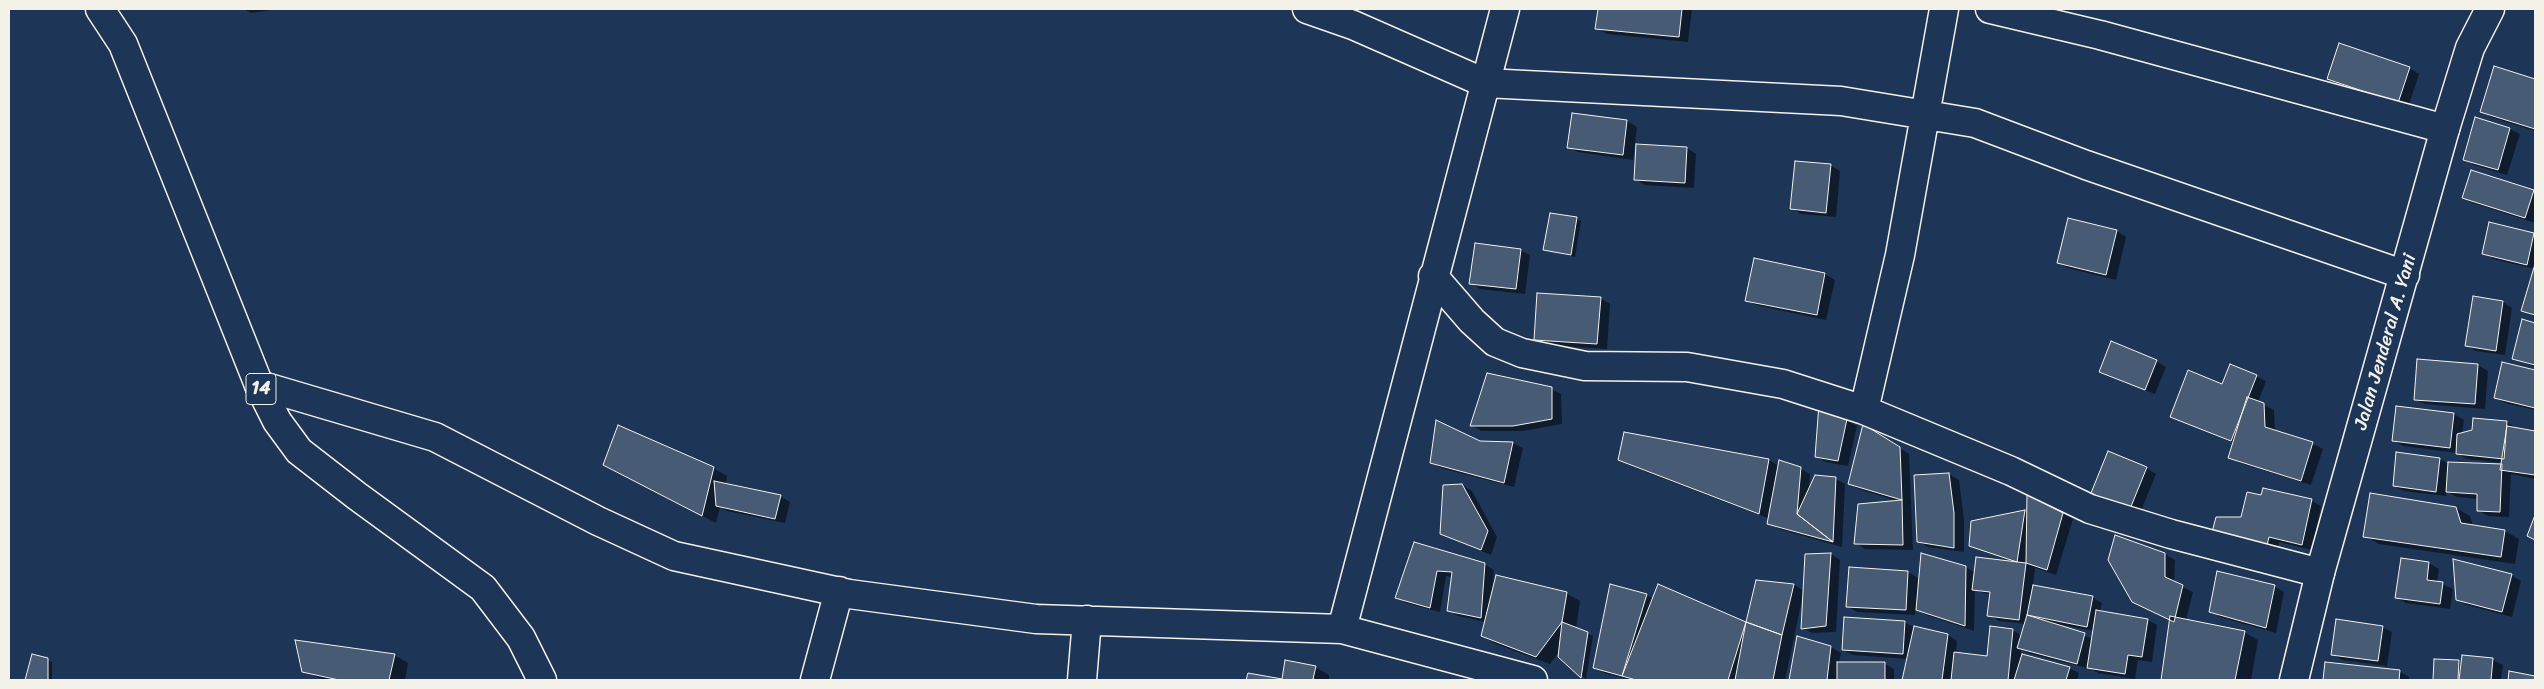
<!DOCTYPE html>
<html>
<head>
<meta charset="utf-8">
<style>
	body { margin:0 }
	#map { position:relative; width:2544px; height:689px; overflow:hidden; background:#1d3557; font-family:Sriracha,sans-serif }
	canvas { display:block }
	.frame { position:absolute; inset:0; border:10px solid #f4f1e8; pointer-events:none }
</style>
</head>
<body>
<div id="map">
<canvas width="2544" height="689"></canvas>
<div class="frame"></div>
</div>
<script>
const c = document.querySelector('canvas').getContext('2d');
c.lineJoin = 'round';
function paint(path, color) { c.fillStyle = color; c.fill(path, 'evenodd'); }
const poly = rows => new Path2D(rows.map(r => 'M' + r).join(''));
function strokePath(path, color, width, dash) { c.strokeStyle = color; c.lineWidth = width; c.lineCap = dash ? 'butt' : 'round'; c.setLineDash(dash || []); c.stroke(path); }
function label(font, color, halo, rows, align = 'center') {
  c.font = font + ' Sriracha,sans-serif'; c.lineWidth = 5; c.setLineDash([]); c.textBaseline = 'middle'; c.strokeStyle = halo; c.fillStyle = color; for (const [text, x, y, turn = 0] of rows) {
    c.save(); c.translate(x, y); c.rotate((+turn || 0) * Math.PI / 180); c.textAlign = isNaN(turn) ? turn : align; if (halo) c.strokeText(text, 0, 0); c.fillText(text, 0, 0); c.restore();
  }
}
paint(poly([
	[244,9,271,9,272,10,251,13],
	[1599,9,1692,9,1688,42,1607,34,1597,28],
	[2495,67,2535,80,2535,131,2491,117,2481,111],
	[2409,68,2419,74,2408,108,2339,84,2329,78],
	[1573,115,1627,121,1637,127,1633,160,1578,152,1569,147],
	[2476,119,2510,129,2520,134,2507,175,2474,165,2465,159],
	[1687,148,1696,154,1694,188,1645,185,1635,179],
	[1830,165,1840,171,1836,217,1801,214,1791,208],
	[2533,191,2535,192,2535,223,2473,203,2464,198],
	[1577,219,1581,221,1575,257,1544,249],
	[2117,231,2126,237,2116,280,2068,268,2058,263],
	[2534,234,2535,235,2535,317,2523,310,2535,269,2493,259,2483,253],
	[1520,250,1530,255,1525,294,1480,289,1471,283],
	[1755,260,1825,274,1835,280,1826,320,1756,305,1747,300],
	[1600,298,1610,304,1607,349,1545,345,1535,339],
	[2503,302,2512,308,2505,355,2476,351,2466,345],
	[2523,321,2535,324,2535,367,2513,358],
	[2156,361,2166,367,2155,394,2101,371],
	[2503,364,2535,371,2535,410,2505,403,2495,398],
	[2478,365,2488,371,2485,409,2425,404,2415,399],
	[2256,376,2266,381,2258,402,2274,410,2275,432,2313,444,2323,449,2311,485,2240,463,2230,457,2234,443,2171,416,2223,386],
	[1551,389,1561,394,1562,424,1523,431,1481,431,1472,425],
	[1820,406,1857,426,1848,466,1826,462,1816,457],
	[2454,414,2464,420,2462,434,2473,431,2474,419,2507,422,2517,429,2535,432,2535,479,2511,474,2509,517,2488,516,2478,510,2478,499,2457,497,2446,491,2446,496,2404,491,2394,486,2440,459,2449,464,2502,465,2503,463,2467,459,2457,453,2403,446,2393,440],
	[1864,426,1909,454,1913,550,1865,549,1856,543,1900,502,1859,489,1849,484],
	[1479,442,1513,443,1523,448,1514,487,1441,468,1432,463],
	[1619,459,1769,460,1779,466,1801,469,1810,474,1809,489,1836,479,1845,484,1842,547,1779,529,1769,523,1770,519,1633,467],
	[713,468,727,476,725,485,780,496,790,502,785,523,727,511,720,507,716,523,618,473],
	[2146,468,2156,474,2138,518,2101,503],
	[1949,474,1959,480,1964,520,1964,552,1928,547,1918,541],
	[1462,485,1472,491,1497,537,1491,555,1442,534],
	[2262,497,2312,501,2321,506,2312,550,2279,542,2276,554,2222,541],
	[2456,508,2470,516,2473,526,2505,531,2519,539,2515,564,2379,544,2365,536],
	[2025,512,2063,514,2073,519,2056,575,2035,568,2033,586,2092,597,2102,603,2100,612,2148,620,2157,625,2152,662,2138,660,2135,679,2098,673,2087,666,2087,668,2028,653,2021,649,2021,655,2069,668,2079,673,2077,680,1903,680,1908,659,1853,655,1843,650,1904,622,1915,628,1948,635,1957,641,1956,654,1988,657,2013,630,2022,636,2026,624,1999,621,1989,615,1991,595,1975,590,1974,631,1927,615,1915,609,1915,615,1857,612,1847,606,1908,572,1918,578,1917,585,1919,585,1966,567,1975,573,2012,561,1971,545,1972,522],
	[2062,625,2094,631,2093,639,2061,626],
	[1415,543,1484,564,1494,570,1493,588,1566,593,1580,601,1576,629,1593,636,1586,679,1559,656,1560,651,1550,664,1496,644,1482,636,1486,622,1458,616,1449,610,1453,577,1446,576,1440,612,1406,603,1397,597],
	[1831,554,1840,560,1836,632,1812,633,1803,628,1803,595,1785,680,1631,680,1604,673,1594,667,1646,595,1654,599,1748,625,1757,582,1794,585,1804,591],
	[2165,554,2175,560,2174,583,2193,592,2186,620,2244,632,2258,640,2251,680,2162,680,2171,620,2109,560],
	[2402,559,2429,563,2439,569,2437,582,2453,589,2450,609,2406,603,2397,598],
	[2511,575,2521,581,2512,617,2467,605,2457,600],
	[2274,586,2284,592,2276,633,2220,617,2211,611],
	[2382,627,2392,632,2387,666,2342,660,2332,654],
	[1798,638,1831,647,1841,653,1839,663,1884,663,1894,669,1894,680,1790,680],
	[394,655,408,663,405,680,324,680,303,671],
	[33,656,52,662,52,680,26,680],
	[2463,656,2493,660,2503,665,2501,680,2434,680,2435,660,2462,664],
	[1286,662,1315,667,1329,675,1329,680,1283,680],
	[2326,663,2399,671,2409,677,2409,680,2324,680]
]), '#0007');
const building = poly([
	[1598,9,1682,9,1679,37,1595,29,1598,9],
	[2339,43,2410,67,2398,103,2327,79,2339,43],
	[2494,66,2535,79,2535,129,2480,112,2494,66],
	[1572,113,1627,120,1623,155,1567,148,1572,113],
	[2475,117,2510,128,2498,170,2463,160,2475,117],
	[1636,144,1687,147,1685,183,1634,180,1636,144],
	[1795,161,1831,164,1826,213,1790,209,1795,161],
	[2471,170,2534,190,2525,218,2462,198,2471,170],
	[1550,213,1577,217,1571,255,1543,250,1550,213],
	[2068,218,2117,230,2106,275,2057,263,2068,218],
	[2489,222,2534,233,2527,265,2482,254,2489,222],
	[1475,243,1521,249,1516,289,1469,284,1475,243],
	[1754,258,1825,273,1817,315,1745,301,1754,258],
	[2535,264,2535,315,2521,311,2535,264],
	[1537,293,1601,297,1597,344,1534,340,1537,293],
	[2473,296,2503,301,2496,351,2465,346,2473,296],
	[2522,319,2535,323,2535,365,2512,359,2522,319],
	[2111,341,2157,360,2145,390,2099,372,2111,341],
	[2417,359,2478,364,2475,404,2414,400,2417,359],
	[2502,362,2535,370,2535,408,2494,398,2502,362],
	[2230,364,2257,375,2231,441,2170,417,2188,370,2222,384,2230,364],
	[1487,373,1552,387,1552,419,1513,426,1470,426,1487,373],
	[2247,397,2264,403,2265,427,2313,442,2301,481,2228,458,2247,397],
	[1819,404,1847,419,1838,461,1815,457,1819,404],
	[2396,406,2454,413,2450,448,2392,441,2396,406],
	[2473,418,2507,421,2504,459,2456,454,2457,434,2472,430,2473,418],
	[1436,420,1480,441,1513,442,1504,483,1430,463,1436,420],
	[1863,424,1900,447,1902,500,1848,484,1863,424],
	[618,425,714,467,702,516,603,465,618,425],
	[2507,426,2535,431,2535,475,2500,470,2507,426],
	[1624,432,1769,459,1759,514,1618,460,1624,432],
	[2108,451,2147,467,2128,514,2089,498,2108,451],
	[2396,452,2440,458,2436,492,2393,486,2396,452],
	[1779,460,1801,467,1797,514,1833,542,1767,524,1779,460],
	[2448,462,2502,464,2500,512,2477,511,2477,494,2446,492,2448,462],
	[1949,473,1954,513,1954,548,1917,542,1914,475,1949,473],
	[1815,475,1836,477,1833,542,1797,514,1815,475],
	[714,481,781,495,775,519,716,506,714,481],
	[1462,484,1488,531,1481,550,1440,534,1443,485,1462,484],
	[2263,488,2312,499,2302,545,2269,537,2266,549,2211,536,2216,517,2241,517,2247,492,2261,495,2263,488],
	[2370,493,2456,507,2461,523,2505,530,2501,557,2363,537,2370,493],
	[2027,494,2063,513,2047,570,2026,563,2027,494],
	[1902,500,1903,545,1854,544,1858,504,1902,500],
	[2025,510,2017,562,1969,546,1971,521,2025,510],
	[2535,515,2535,540,2527,536,2535,515],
	[2115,535,2165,553,2165,577,2183,585,2174,622,2132,602,2108,560,2115,535],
	[1414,542,1485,563,1481,618,1447,611,1452,572,1437,571,1430,608,1395,598,1414,542],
	[1831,553,1826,626,1801,629,1805,554,1831,553],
	[1921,553,1966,566,1965,626,1916,610,1921,553],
	[1976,557,2026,563,2019,620,1987,616,1990,592,1972,590,1976,557],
	[2401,558,2429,562,2427,580,2443,582,2440,604,2395,598,2401,558],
	[2453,559,2512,574,2502,612,2456,600,2453,559],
	[1849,567,1908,571,1906,610,1846,607,1849,567],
	[2217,571,2275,585,2266,628,2209,612,2217,571],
	[1496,575,1567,592,1562,622,1536,657,1481,636,1496,575],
	[1756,580,1794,584,1782,635,1746,622,1756,580],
	[1610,584,1647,594,1622,676,1593,668,1610,584],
	[1658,584,1746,622,1728,680,1636,680,1622,676,1658,584],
	[2033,585,2093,596,2087,627,2027,615,2033,585],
	[2096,610,2148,619,2142,657,2128,655,2125,674,2087,668,2096,610],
	[2027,615,2085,633,2077,664,2017,648,2027,615],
	[2170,616,2245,631,2235,680,2161,680,2170,616],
	[1844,617,1905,621,1903,654,1842,650,1844,617],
	[2336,619,2383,626,2378,661,2331,655,2336,619],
	[1562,622,1588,632,1581,678,1558,657,1562,622],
	[1746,622,1782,635,1773,680,1735,680,1746,622],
	[1914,626,1948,634,1942,680,1902,680,1914,626],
	[1990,626,2013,629,2008,680,1951,680,1954,652,1987,656,1990,626],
	[1797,636,1831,646,1827,680,1789,680,1797,636],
	[295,640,395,654,389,680,339,680,302,672,295,640],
	[32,654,48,658,48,680,25,680,32,654],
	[2022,654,2070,667,2066,680,2014,680,2022,654],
	[2462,655,2493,658,2491,680,2459,680,2462,655],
	[2434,659,2459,660,2458,680,2433,680,2434,659],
	[1285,660,1316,666,1313,679,1318,680,1246,680,1248,673,1282,679,1285,660],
	[1837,662,1885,662,1885,680,1837,680,1837,662],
	[2325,662,2400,670,2399,680,2323,680,2325,662],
	[2509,671,2535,676,2535,680,2508,680,2509,671]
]);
paint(building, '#485b74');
strokePath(building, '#f4f1e8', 1);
const street = poly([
	[1307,9,1353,25,1485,83,1841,101,1975,123,2086,165,2405,275],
	[1505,9,1342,629,1533,680],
	[1990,9,2100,35,2445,129],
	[1433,276,1472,321,1495,342,1522,353,1585,366,1687,367,1783,384,1864,410,2011,471,2090,509,2171,534,2320,573],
	[259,385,435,437,598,521,674,556,849,594,1036,619,1342,629],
	[1864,410,1900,255,1944,9],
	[815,680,839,591],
	[1082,680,1087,620]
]);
const secondary = poly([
	[2294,680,2320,573,2445,129,2470,48,2490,9]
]);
const highway = poly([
	[100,9,123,44,259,385,277,421,299,451,357,496,483,588,521,638,542,680]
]);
strokePath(street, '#f4f1e8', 31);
strokePath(secondary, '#f4f1e8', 31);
strokePath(highway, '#f4f1e8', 31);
strokePath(street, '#1d3557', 28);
strokePath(secondary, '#1d3557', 28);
strokePath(highway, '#1d3557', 28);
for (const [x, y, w] of [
	[261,389,30]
]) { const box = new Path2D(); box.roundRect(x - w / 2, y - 15.5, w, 31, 4); c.fillStyle = '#1d3557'; c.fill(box); strokePath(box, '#f4f1e8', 1); }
label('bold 18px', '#f4f1e8', null, [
	["14",261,389]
]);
label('19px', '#f4f1e8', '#1d3557', [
	["Jalan Jenderal A. Yani",2386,342,-74]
]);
</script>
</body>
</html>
